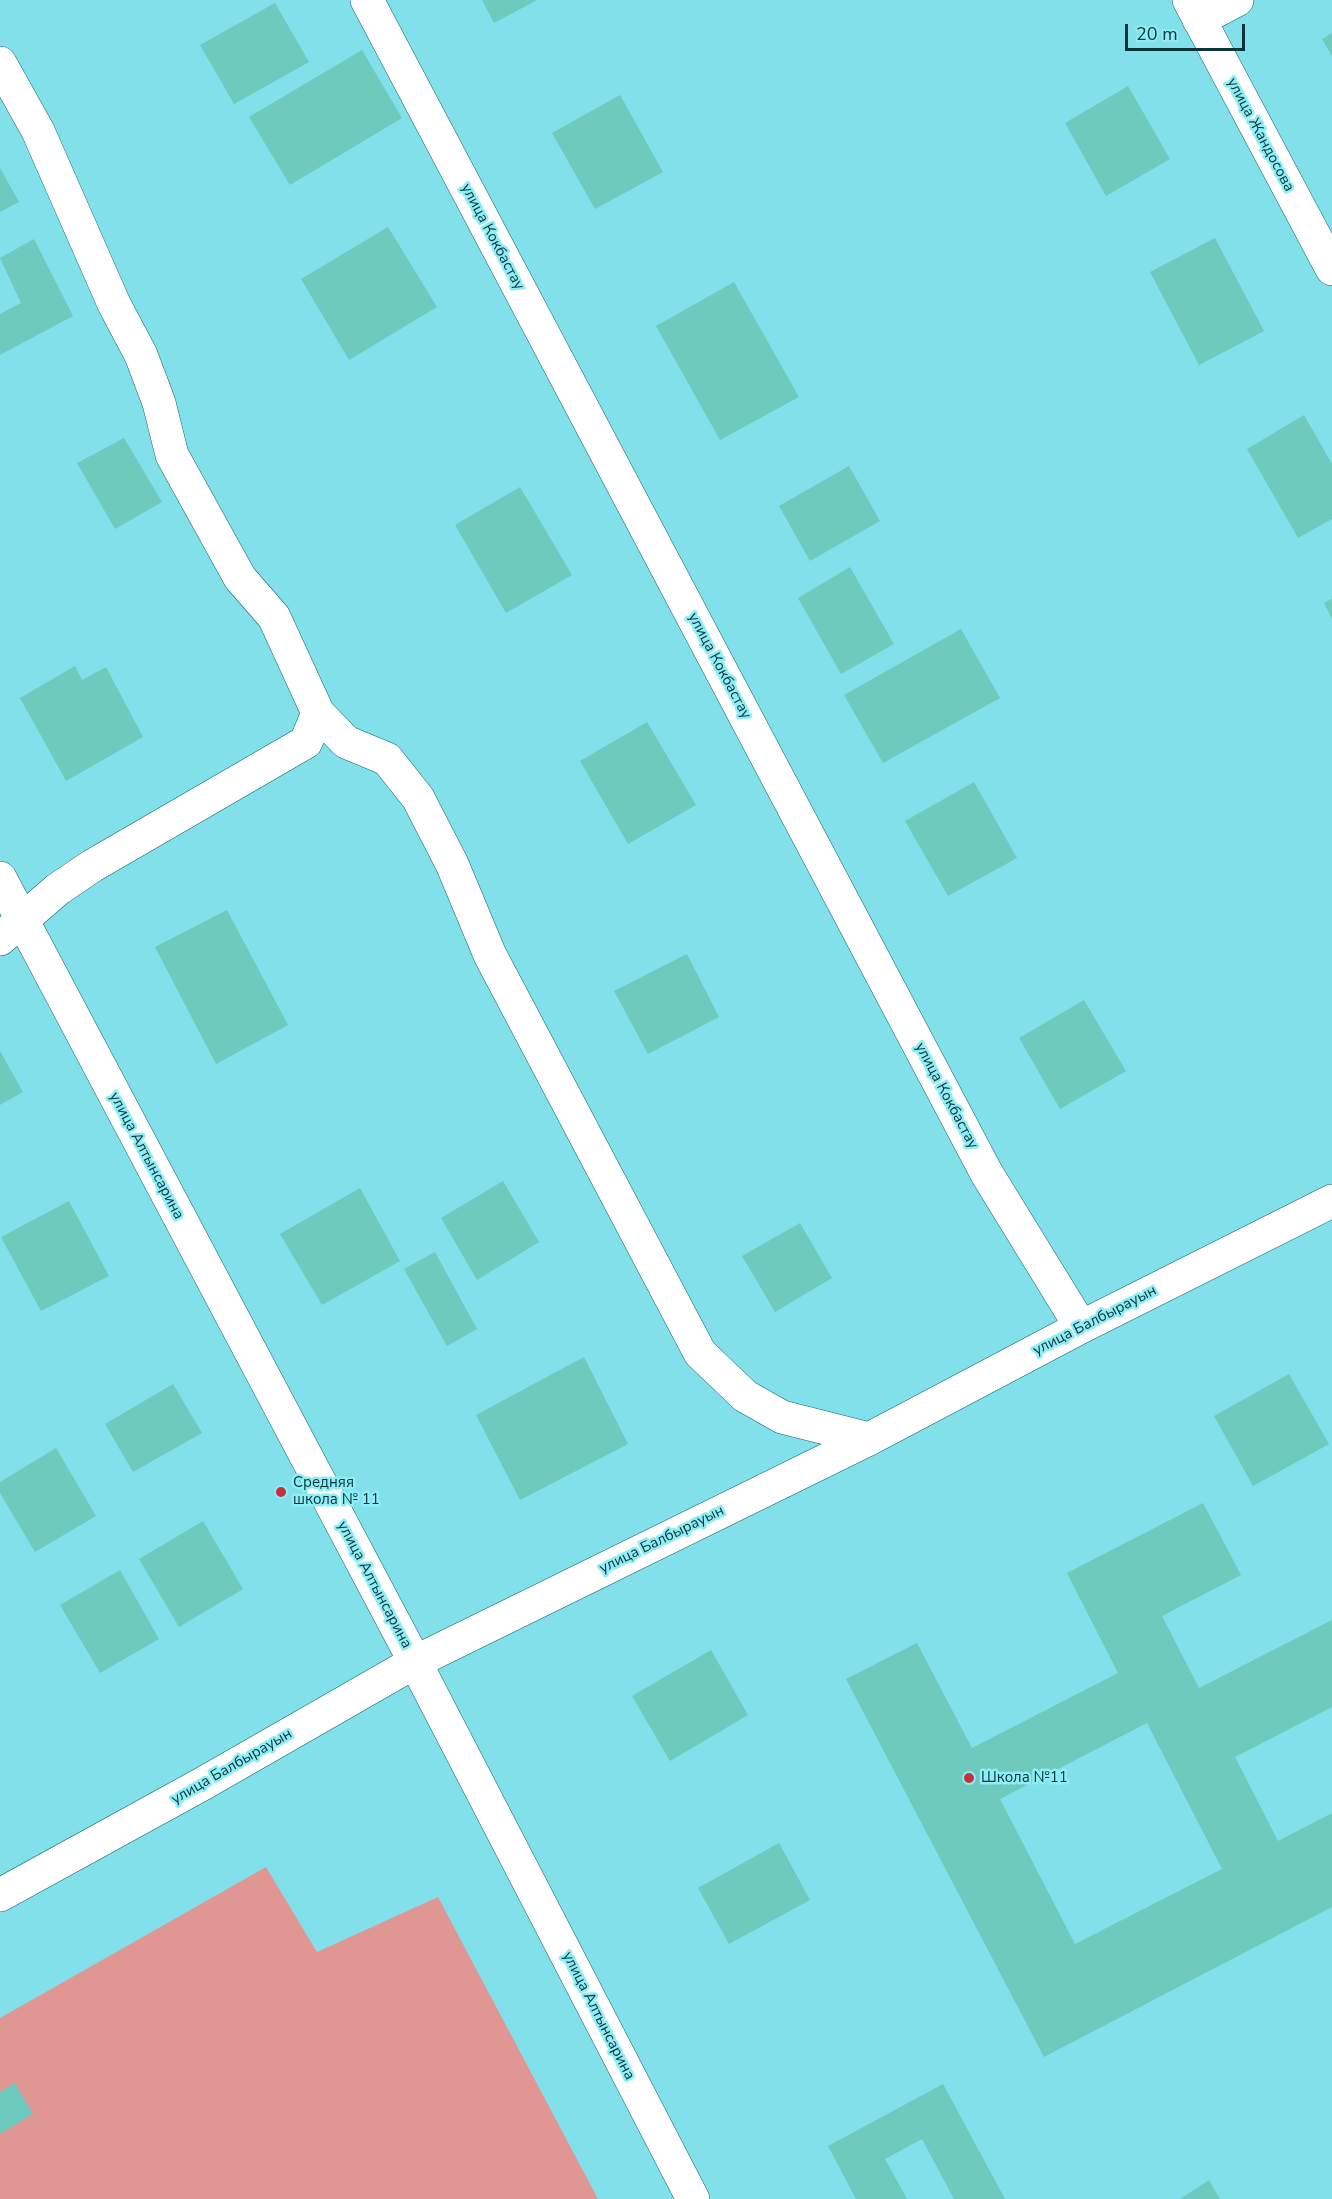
<!DOCTYPE html>
<html>
<head>
<meta charset="utf-8">
<style>
	body { margin:0 }
	#map { position:relative; width:1332px; height:2199px; overflow:hidden; background:#81e0e9; font-family:"Nunito Sans",sans-serif }
	canvas { display:block }
	.scale { position:absolute; left:1125px; top:24px; width:120px; height:27px; box-sizing:border-box; border:3px solid #093438; border-top:0; padding-left:8px; font-size:18px; line-height:21px; white-space:nowrap; color:#093438; -webkit-text-stroke:4px #8fedf6; paint-order:stroke }
</style>
</head>
<body>
<div id="map">
<canvas width="1332" height="2199"></canvas>
<div class="scale">20 m</div>
</div>
<script>
const c = document.querySelector('canvas').getContext('2d');
c.lineJoin = 'round';
function paint(path, color) { c.fillStyle = color; c.fill(path, 'evenodd'); }
const poly = rows => new Path2D(rows.map(r => 'M' + r).join(''));
function strokePath(path, color, width, dash) { c.strokeStyle = color; c.lineWidth = width; c.lineCap = dash ? 'butt' : 'round'; c.setLineDash(dash || []); c.stroke(path); }
function label(font, color, halo, rows, align = 'center') {
  c.font = font + ' "Nunito Sans",sans-serif'; c.lineWidth = 5; c.setLineDash([]); c.textBaseline = 'middle'; c.strokeStyle = halo; c.fillStyle = color; for (const [text, x, y, turn = 0] of rows) {
    c.save(); c.translate(x, y); c.rotate((+turn || 0) * Math.PI / 180); c.textAlign = isNaN(turn) ? turn : align; if (halo) c.strokeText(text, 0, 0); c.fillText(text, 0, 0); c.restore();
  }
}
paint(poly([
	[266,1867,317,1952,438,1897,598,2199,0,2199,0,2018]
]), '#e09793');
paint(poly([
	[482,0,537,0,494,23],
	[275,3,309,62,234,104,200,45],
	[1332,33,1332,56,1322,39],
	[362,50,402,118,290,185,249,117],
	[1128,86,1170,159,1106,196,1065,123],
	[620,95,663,172,595,209,552,133],
	[0,168,19,202,0,212],
	[388,227,437,307,349,360,301,279],
	[1215,238,1264,331,1199,365,1150,272],
	[34,239,73,316,0,355,0,314,21,303,0,258],
	[734,282,799,397,720,440,656,326],
	[1304,415,1332,464,1332,519,1298,538,1247,449],
	[124,438,162,502,115,529,77,463],
	[849,466,880,521,810,561,779,506],
	[520,487,572,575,506,613,455,525],
	[850,567,894,644,841,674,798,598],
	[1332,599,1332,619,1324,603],
	[961,629,1000,698,883,763,844,695],
	[75,666,82,680,106,667,143,737,66,781,20,698],
	[647,722,696,805,628,844,580,761],
	[974,782,1017,858,948,896,905,821],
	[227,910,288,1025,216,1064,155,947],
	[687,954,719,1017,648,1054,614,991],
	[1084,1000,1126,1071,1060,1109,1019,1038],
	[0,1051,23,1092,0,1105],
	[503,1181,539,1242,477,1280,441,1218],
	[360,1188,400,1261,322,1305,280,1234],
	[69,1201,109,1276,41,1311,1,1237],
	[800,1223,832,1278,775,1312,742,1256],
	[435,1252,477,1329,447,1346,404,1269],
	[584,1357,628,1444,520,1500,476,1415],
	[1289,1374,1329,1444,1253,1486,1214,1416],
	[173,1384,202,1433,133,1472,105,1424],
	[56,1448,96,1516,35,1552,0,1493,0,1482],
	[1203,1503,1241,1575,1162,1616,1199,1688,1332,1620,1332,1707,1235,1757,1278,1841,1332,1813,1332,1907,1044,2057,846,1679,917,1643,972,1748,1118,1673,1067,1573],
	[1147,1723,1222,1869,1075,1944,1000,1799],
	[203,1521,243,1589,179,1627,139,1559],
	[120,1570,159,1639,100,1673,60,1605],
	[711,1650,748,1715,670,1761,632,1696],
	[779,1843,810,1900,729,1944,698,1888],
	[15,2083,33,2114,0,2134,0,2092],
	[943,2084,1005,2199,954,2199,922,2139,885,2159,907,2199,856,2199,828,2146],
	[1209,2180,1220,2199,1180,2199]
]), '#6ecabc');
const street = poly([
	[367,0,987,1174,1081,1327],
	[1189,0,1332,269],
	[1199,20,1237,0],
	[0,63,38,131,114,304,141,355,159,403,172,455,240,578,274,617,318,713,306,742,92,866,58,889,0,939],
	[318,713,346,742,387,759,418,798,452,864,490,955,700,1353,745,1396,782,1417,869,1439],
	[0,878,415,1662,693,2199],
	[0,1895,204,1783,415,1662,869,1439,1081,1327,1332,1201]
]);
strokePath(street, '#126369', 34);
strokePath(street, '#fff', 33);
for (const [x, y, r, color] of [
	[281,1492,6,"#c23239"],
	[969,1778,6,"#c23239"]
]) { const dot = new Path2D(); dot.arc(x, y, r, 0, 2 * Math.PI); c.fillStyle = color; c.fill(dot); strokePath(dot, '#8fedf6', 2); }
label('15px', '#093438', '#8fedf6', [
	["улица Жандосова",1260,135,62],
	["улица Кокбастау",492,237,62],
	["улица Кокбастау",719,666,62],
	["улица Кокбастау",946,1096,62],
	["улица Алтынсарина",146,1156,62],
	["улица Балбырауын",1095,1321,-27],
	["улица Балбырауын",662,1540,-26],
	["улица Алтынсарина",374,1585,62],
	["улица Балбырауын",232,1767,-30],
	["улица Алтынсарина",598,2016,63]
]);
label('15px', '#093438', '#8fedf6', [
	["Средняя",293,1483],
	["школа № 11",293,1500],
	["Школа №11",981,1778]
], 'left');
</script>
</body>
</html>
